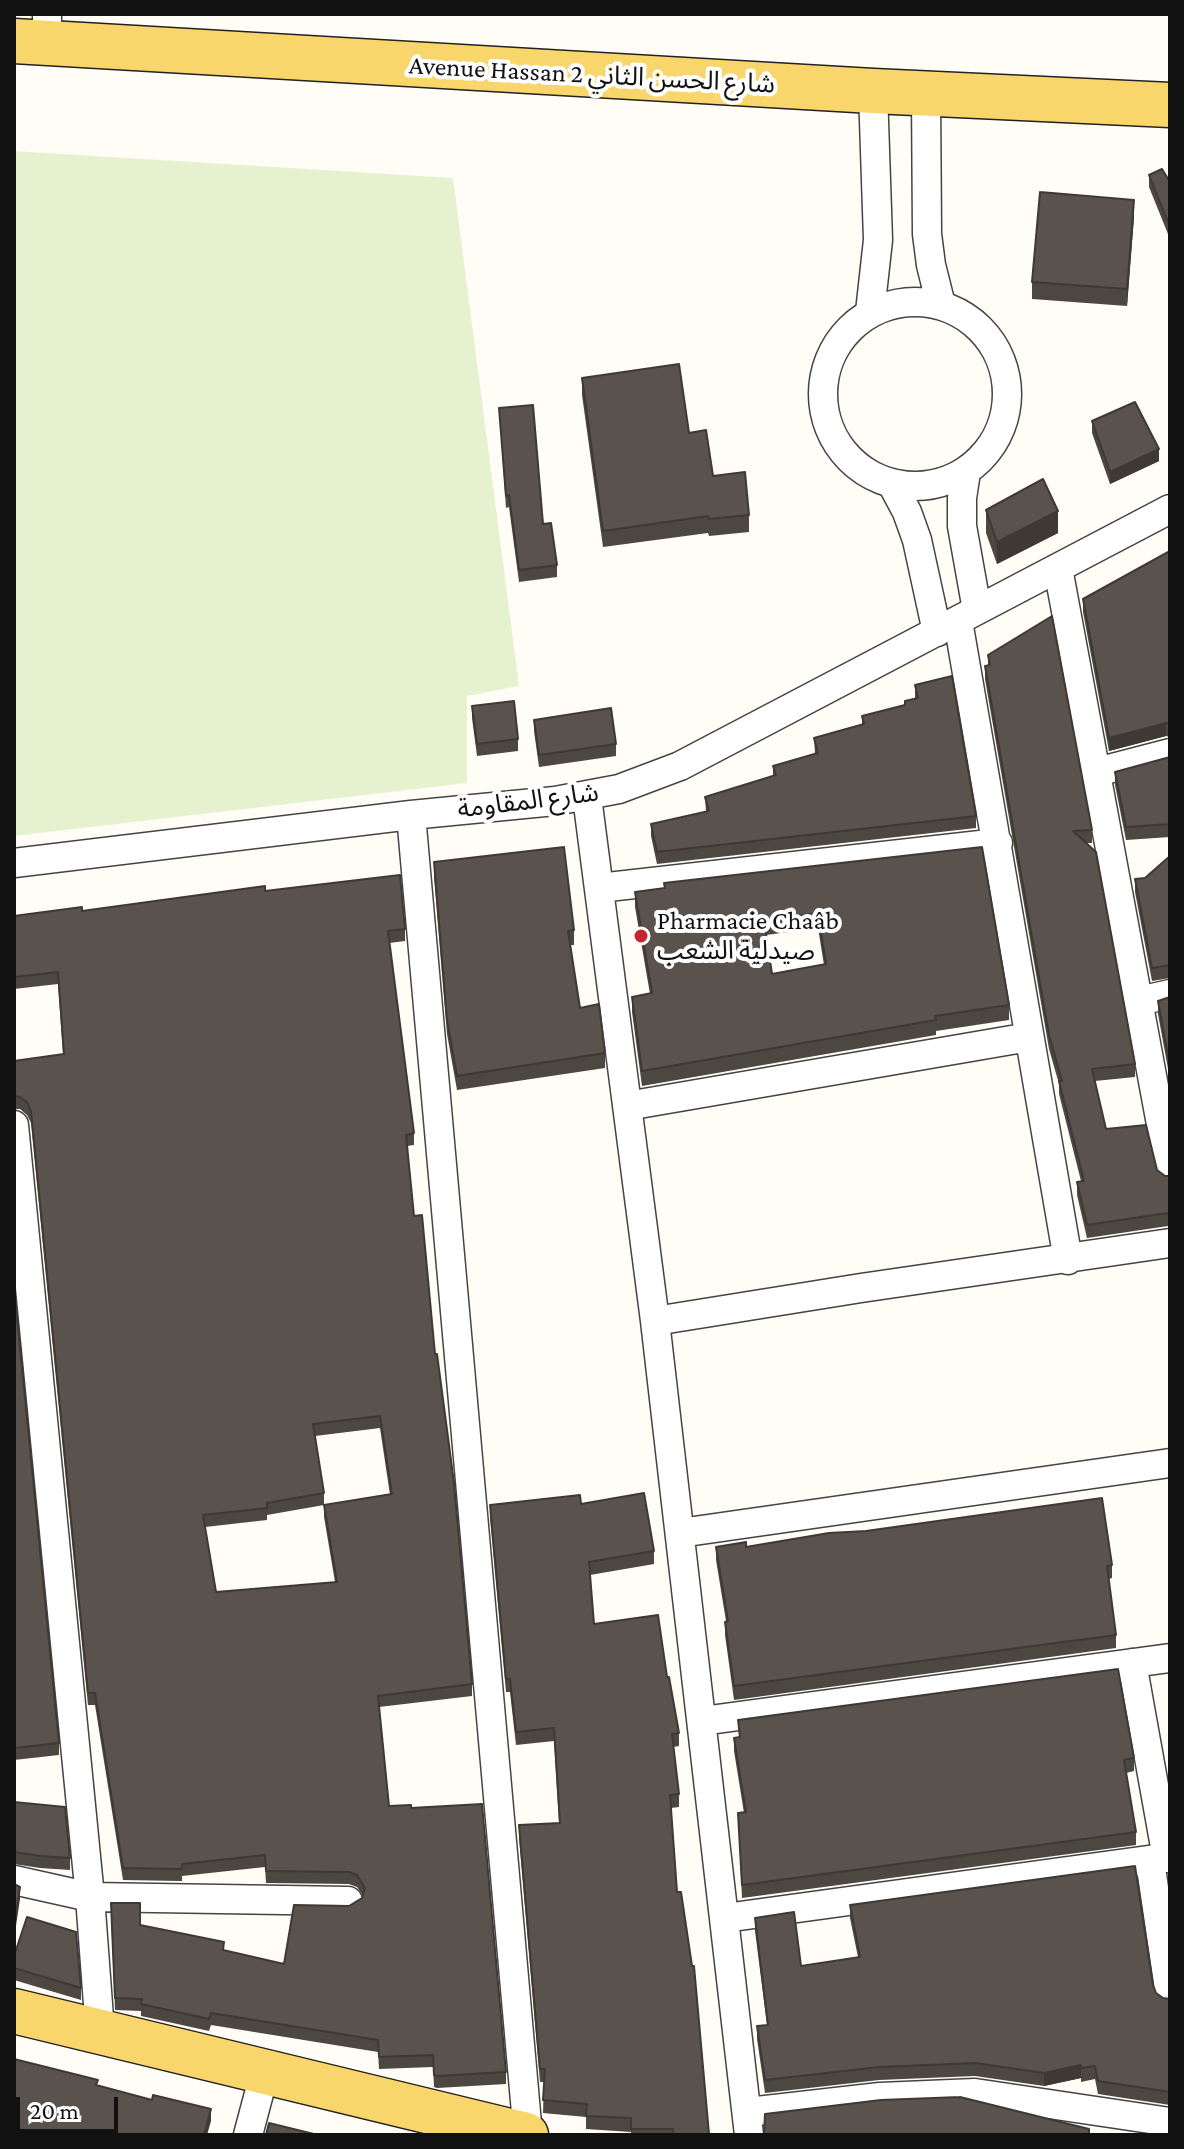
<!DOCTYPE html>
<html>
<head>
<meta charset="utf-8">
<style>
	body { margin:0 }
	#map { position:relative; width:1184px; height:2149px; overflow:hidden; background:#fffdf5; font-family:"Crimson Pro",serif }
	canvas { display:block }
	.frame { position:absolute; inset:0; border:16px solid #111; pointer-events:none }
	.scale { position:absolute; left:16px; top:2097px; width:102px; height:36px; box-sizing:border-box; border:4px solid #111; border-top:0; padding-left:10px; font-size:24px; line-height:28px; white-space:nowrap; color:#111; -webkit-text-stroke:6px #fff; paint-order:stroke }
</style>
</head>
<body>
<div id="map">
<canvas width="1184" height="2149"></canvas>
<div class="frame"></div>
<div class="scale">20 m</div>
</div>
<script>
const c = document.querySelector('canvas').getContext('2d');
c.lineJoin = 'round';
function paint(path, color) { c.fillStyle = color; c.fill(path, 'evenodd'); }
const poly = rows => new Path2D(rows.map(r => 'M' + r).join(''));
function strokePath(path, color, width, dash) { c.strokeStyle = color; c.lineWidth = width; c.lineCap = dash ? 'butt' : 'round'; c.setLineDash(dash || []); c.stroke(path); }
function label(font, color, halo, rows, align = 'center') {
  c.font = font + ' "Crimson Pro","Noto Sans Arabic",serif'; c.lineWidth = 8; c.setLineDash([]); c.textBaseline = 'middle'; c.strokeStyle = halo; c.fillStyle = color; for (const [text, x, y, turn = 0] of rows) {
    c.save(); c.translate(x, y); c.rotate((+turn || 0) * Math.PI / 180); c.textAlign = isNaN(turn) ? turn : align; if (halo) c.strokeText(text, 0, 0); c.fillText(text, 0, 0); c.restore();
  }
}
paint(poly([
	[14,151,453,178,519,686,467,696,467,783,14,836]
]), '#e6f2cf');
const street = poly([
	[47,43,47,14],
	[926,93,927,234,931,265,941,305],
	'823 394a92 92 0 1 1 184 0a92 92 0 1 1-184 0Z',
	[870,312,878,240,873,91],
	[966,472,962,498,962,526,977,610],
	[892,484,907,512,917,540,937,632],
	[1058,568,1170,1173],
	[958,621,1068,1260],
	[1097,772,1170,753],
	[587,797,655,1321,749,2135],
	[411,815,528,2135],
	[14,863,411,815,555,801,619,789,680,766,1170,509],
	[599,888,998,843],
	[1139,1001,1170,994],
	[627,1106,1029,1037],
	[14,1125,90,1897,100,2031],
	[655,1321,861,1288,1170,1243],
	[680,1533,1170,1463],
	[1132,1663,1167,1858],
	[702,1721,1170,1658],
	[1150,1861,1170,1996],
	[14,1880,90,1897,348,1901],
	[725,1918,1170,1857],
	[748,2112,880,2097,975,2093,1170,2122],
	[248,2135,265,2071]
]);
const primary = poly([
	[14,41,873,91,1170,105],
	[14,2011,526,2135]
]);
strokePath(street, '#444', 31);
strokePath(primary, '#222', 47);
strokePath(street, '#fff', 28);
strokePath(primary, '#f9d66b', 44);
paint(poly([
	[1149,175,1170,182,1170,239,1149,187],
	[1134,217,1127,306,1032,299,1032,282],
	[582,378,689,433,713,476,749,515,749,532,709,536,708,533,603,547,582,395],
	[499,408,557,565,557,577,519,582,509,507,506,508],
	[1092,421,1159,461,1110,484,1092,433],
	[986,510,1058,533,997,564,986,533],
	[1170,551,1170,737,1166,736,1109,751,1083,612,1083,599],
	[988,655,1092,830,1092,843,1086,843,1135,1064,1135,1077,1095,1081,1106,1129,1157,1170,1165,1176,1170,1176,1170,1227,1168,1226,1087,1238,1077,1195,1077,1182,1081,1181,1059,1094,1059,1084,1049,1049,985,679,985,666,988,665],
	[915,685,976,816,976,828,657,864,651,836,651,824,706,812,705,797,773,776,773,766,815,754,814,738,862,724,862,716,905,705,905,701,915,699],
	[472,706,518,739,518,751,477,756,472,718],
	[534,720,616,744,616,756,539,767,534,731],
	[1170,757,1170,837,1126,840,1115,785,1115,772],
	[982,847,1009,1005,1009,1020,936,1031,936,1035,642,1086,632,1012,632,997,650,994,635,907,635,892,664,889,664,883],
	[818,928,824,965,772,974,766,935],
	[1170,856,1170,978,1152,981,1135,892,1135,879,1145,878],
	[434,862,574,930,574,945,570,945,580,1008,605,1053,605,1068,457,1090,447,1034,434,877],
	[265,891,405,929,405,941,389,943,414,1133,414,1145,407,1146,414,1216,435,1354,472,1684,472,1696,379,1707,389,1806,411,1808,506,2072,506,2084,437,2088,434,2087,433,2067,379,2069,378,2052,211,2025,209,2031,141,2016,141,2011,115,2010,111,1915,140,1925,224,1951,284,1964,349,1906,362,1898,363,1896,357,1887,349,1884,266,1883,265,1867,182,1876,182,1881,180,1881,123,1880,95,1705,88,1705,31,1123,27,1115,20,1109,14,1109,14,1061,63,1054,58,984,14,989,14,916,82,911],
	[380,1428,390,1495,324,1505,324,1517,335,1582,216,1592,205,1527,267,1520,267,1515,324,1505,324,1493,315,1436],
	[1170,997,1170,1080,1158,1014,1158,1001],
	[14,1286,59,1743,59,1755,14,1760],
	[581,1504,654,1551,654,1564,590,1575,594,1624,667,1677,679,1733,679,1746,673,1747,679,1794,679,1807,671,1808,677,1892,692,1966,694,1966,709,2135,631,2135,631,2132,586,2129,586,2117,543,2113,544,2082,540,2082,519,1838,519,1825,559,1823,554,1741,516,1745,510,1692,506,1692,490,1518,490,1505],
	[716,1547,746,1547,1112,1565,1112,1578,1109,1579,1116,1635,1116,1648,734,1700,725,1635,725,1622,726,1621,716,1560],
	[738,1720,1134,1758,1134,1771,1126,1773,1136,1832,1136,1845,742,1898,738,1813,744,1813,734,1751,734,1738,739,1737],
	[14,1802,70,1858,70,1870,40,1868,14,1864],
	[850,1905,1153,1985,1156,1993,1163,1998,1170,1999,1170,2105,1098,2094,1095,2079,1081,2082,1081,2078,1044,2086,975,2076,879,2080,765,2093,757,2039,757,2026,767,2025,755,1931,755,1918,801,1966,858,1957,850,1918],
	[14,1956,81,1988,81,2000,14,1980]
]), '#4d4742');
paint(poly([
	[1134,200,1134,217,1127,306,1127,289],
	[1159,449,1159,461,1110,484,1110,472],
	[1058,511,1058,533,997,564,997,542],
	[1166,723,1166,736,1109,751,1109,738],
	[20,1887,20,1899,14,1939,14,1927],
	[1081,2065,1081,2078,1044,2086,1044,2073],
	[211,2109,211,2121,207,2135,204,2135]
]), '#3f3936');
const building = poly([
	[1162,169,1170,182,1170,227,1149,175,1162,169],
	[1040,192,1134,200,1127,289,1032,282,1040,192],
	[679,364,689,433,706,430,713,476,745,472,749,515,709,519,708,516,603,531,582,378,679,364],
	[1135,402,1159,449,1110,472,1092,421,1135,402],
	[533,405,543,524,551,523,557,565,519,570,509,495,506,496,499,408,533,405],
	[1043,479,1058,511,997,542,986,510,1043,479],
	[1170,551,1170,724,1166,723,1109,738,1083,599,1170,551],
	[1052,616,1092,830,1073,831,1096,852,1135,1064,1092,1069,1106,1129,1146,1125,1157,1170,1165,1176,1170,1176,1170,1214,1168,1213,1087,1225,1077,1182,1084,1181,1059,1081,1062,1081,1049,1035,985,666,990,665,988,655,1052,616],
	[952,676,976,816,657,852,651,824,709,811,705,797,776,775,773,766,818,753,814,738,864,724,862,716,905,705,905,701,918,698,915,685,952,676],
	[514,701,518,739,477,744,472,706,514,701],
	[611,708,616,744,539,755,534,720,611,708],
	[1170,757,1170,824,1126,827,1115,772,1170,757],
	[564,847,574,930,568,931,580,1008,599,1004,605,1053,457,1076,447,1020,434,862,564,847],
	[982,847,1009,1005,935,1016,936,1020,642,1071,632,997,652,993,635,892,665,888,664,883,982,847],
	[818,913,826,964,772,974,764,921,818,913],
	[1170,856,1170,965,1152,968,1135,879,1145,878,1170,856],
	[400,875,405,929,388,931,414,1133,406,1135,414,1216,422,1215,435,1354,437,1354,454,1483,472,1684,378,1696,389,1806,411,1805,411,1808,482,1804,506,2072,437,2076,434,2075,433,2055,379,2057,378,2040,211,2013,209,2019,141,2004,142,1999,115,1998,111,1903,140,1903,140,1925,224,1942,223,1950,284,1964,294,1905,349,1906,362,1898,365,1888,357,1875,349,1872,266,1871,265,1855,182,1864,182,1869,180,1869,123,1868,95,1693,88,1693,31,1111,27,1102,20,1097,14,1096,14,1061,64,1054,58,972,14,977,14,916,82,907,82,911,265,886,265,891,400,875],
	[380,1416,392,1494,324,1505,337,1582,216,1592,203,1515,267,1508,267,1503,324,1493,313,1424,380,1416],
	[1170,997,1170,1067,1158,1001,1170,997],
	[14,1286,59,1743,14,1748,14,1286],
	[644,1493,654,1551,589,1562,594,1624,658,1615,667,1677,669,1677,679,1733,672,1734,679,1794,670,1795,677,1892,681,1892,692,1966,694,1966,709,2134,697,2135,674,2135,673,2129,631,2129,631,2118,586,2116,587,2104,543,2100,545,2069,540,2069,519,1825,560,1823,554,1728,516,1732,510,1679,506,1679,490,1505,580,1495,581,1504,644,1493],
	[1102,1498,1112,1565,1107,1566,1116,1635,734,1686,725,1622,728,1621,716,1547,746,1542,746,1547,829,1533,866,1531,1102,1498],
	[1118,1669,1134,1758,1124,1760,1136,1832,742,1885,738,1813,746,1812,734,1738,740,1737,738,1720,1118,1669],
	[14,1802,65,1807,70,1858,40,1856,14,1852,14,1802],
	[1135,1866,1153,1985,1156,1993,1163,1998,1170,1999,1170,2092,1098,2081,1095,2066,1081,2068,1081,2065,1044,2073,975,2063,879,2067,765,2080,757,2026,768,2025,755,1918,794,1912,801,1966,860,1957,850,1905,1135,1866],
	[14,1884,20,1887,14,1927,14,1884],
	[27,1917,76,1932,81,1988,14,1968,14,1956,27,1917],
	[14,2059,98,2080,96,2085,152,2100,153,2095,211,2109,204,2135,14,2135,14,2059],
	[960,2097,1089,2129,1089,2135,764,2135,765,2114,881,2100,960,2097],
	[269,2123,318,2135,266,2135,269,2123]
]);
paint(building, '#5a524d');
strokePath(building, '#3f3936', 2);
for (const [x, y, r, color] of [
	[641,936,8,"#c4262e"]
]) { const dot = new Path2D(); dot.arc(x, y, r, 0, 2 * Math.PI); c.fillStyle = color; c.fill(dot); strokePath(dot, '#fff', 3); }
label('26px', '#111', '#fff', [
	["Avenue Hassan 2 شارع الحسن الثاني",592,75,3],
	["شارع المقاومة",528,801,-7]
]);
label('26px', '#111', '#fff', [
	["Pharmacie Chaâb",657,921],
	["صيدلية الشعب",657,951]
], 'left');
</script>
</body>
</html>
